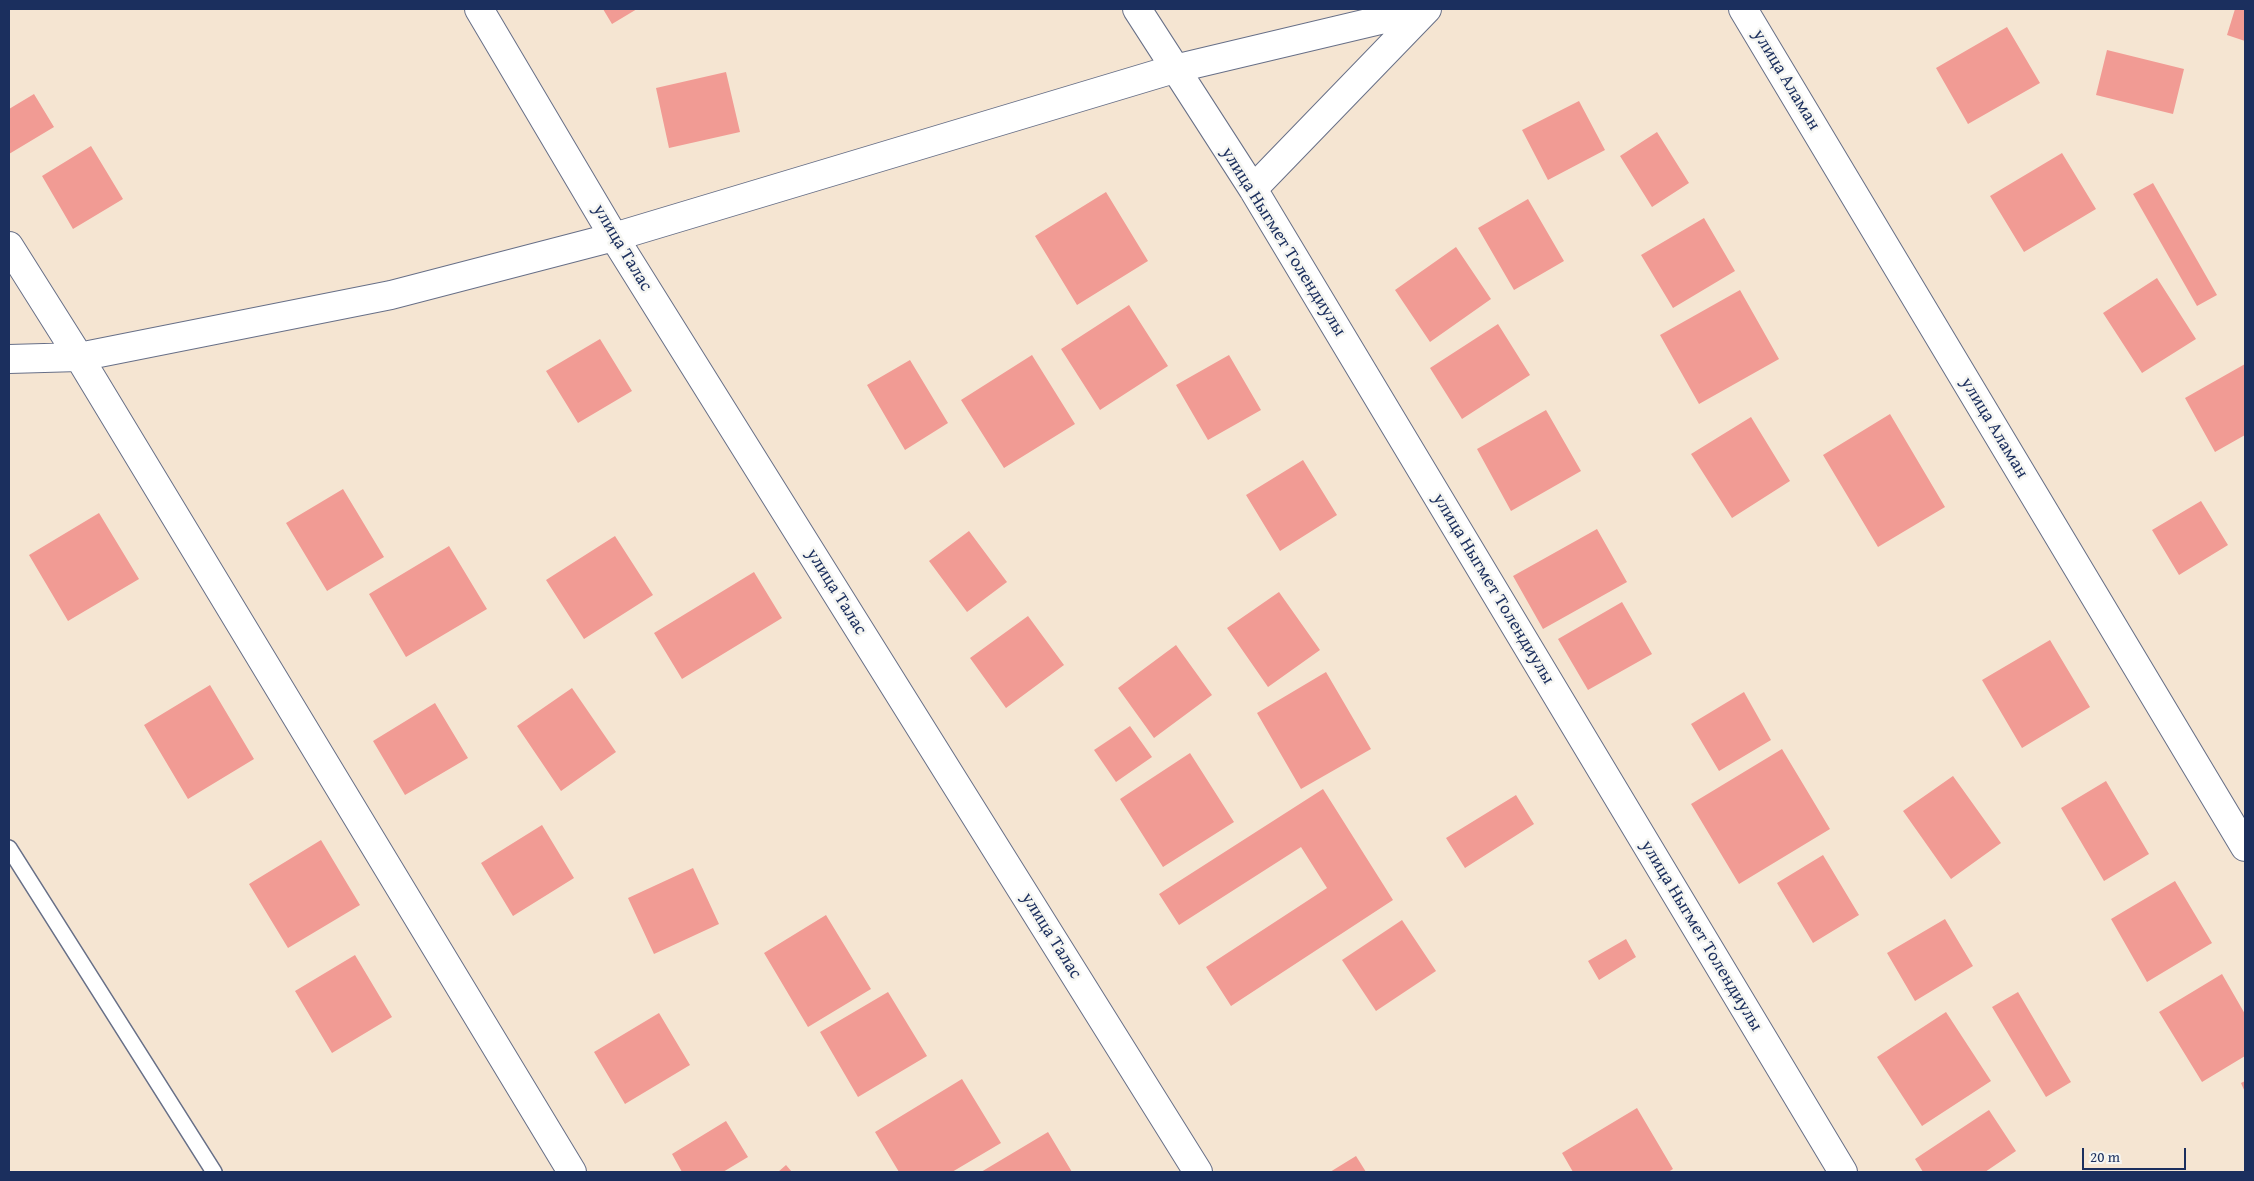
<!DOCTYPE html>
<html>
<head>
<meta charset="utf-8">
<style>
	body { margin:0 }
	#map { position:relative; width:2254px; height:1181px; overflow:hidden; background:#f5e5d2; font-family:"Gentium Book Plus",serif }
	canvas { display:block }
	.frame { position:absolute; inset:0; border:10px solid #1b2f5e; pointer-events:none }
	.scale { position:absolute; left:2082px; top:1148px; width:104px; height:22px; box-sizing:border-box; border:2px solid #1b2f5e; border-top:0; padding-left:6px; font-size:15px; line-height:18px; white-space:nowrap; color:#1b2f5e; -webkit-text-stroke:4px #f6f6f2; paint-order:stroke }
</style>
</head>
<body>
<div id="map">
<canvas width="2254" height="1181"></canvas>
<div class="frame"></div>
<div class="scale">20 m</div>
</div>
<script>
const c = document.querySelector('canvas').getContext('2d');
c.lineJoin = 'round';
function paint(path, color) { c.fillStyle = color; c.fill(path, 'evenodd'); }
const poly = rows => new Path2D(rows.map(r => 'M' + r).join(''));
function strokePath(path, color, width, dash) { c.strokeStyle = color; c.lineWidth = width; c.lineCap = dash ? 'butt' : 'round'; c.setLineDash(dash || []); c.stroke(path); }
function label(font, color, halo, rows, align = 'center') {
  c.font = font + ' "Gentium Book Plus",serif'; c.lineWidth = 5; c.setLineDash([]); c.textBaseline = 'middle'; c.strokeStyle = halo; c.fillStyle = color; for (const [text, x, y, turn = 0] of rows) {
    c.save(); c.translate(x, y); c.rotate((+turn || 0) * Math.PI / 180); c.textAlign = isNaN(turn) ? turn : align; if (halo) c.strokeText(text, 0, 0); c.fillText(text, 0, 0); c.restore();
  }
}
paint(poly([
	[603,9,637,9,612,24],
	[2235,9,2245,9,2245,41,2227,35],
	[2007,27,2040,83,1968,124,1936,68],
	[2107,50,2184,69,2173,114,2096,95],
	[726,72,740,132,669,148,656,88],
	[34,94,54,127,9,154,9,109],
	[1579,101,1605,150,1548,180,1522,130],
	[1657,132,1689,183,1652,207,1620,156],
	[91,146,123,199,73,229,42,176],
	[2062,153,2096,209,2024,252,1990,196],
	[2153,183,2217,295,2197,306,2133,194],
	[1106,192,1148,261,1077,305,1035,236],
	[1528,199,1564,261,1514,290,1478,228],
	[1704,218,1735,271,1673,308,1641,255],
	[1456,247,1491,299,1430,342,1395,290],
	[2157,278,2196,339,2142,373,2103,313],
	[1740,290,1779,359,1699,404,1660,335],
	[1129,305,1168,366,1100,410,1061,349],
	[1498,324,1530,375,1462,419,1430,368],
	[600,339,632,391,578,423,546,371],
	[1032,355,1075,424,1004,468,961,400],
	[1229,355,1261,410,1208,440,1176,385],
	[910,360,948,423,905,450,867,385],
	[2245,364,2245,435,2215,452,2185,398],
	[1546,410,1581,471,1511,511,1477,449],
	[1890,414,1945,507,1878,547,1823,455],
	[1751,417,1790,481,1732,518,1691,454],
	[1303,460,1337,515,1280,551,1246,495],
	[343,489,384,557,327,591,286,523],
	[2201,501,2228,545,2179,575,2152,530],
	[99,513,139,579,68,621,29,555],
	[1597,529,1627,582,1543,629,1513,576],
	[969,531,1007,582,967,612,929,561],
	[615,536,653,595,584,639,546,580],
	[449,546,487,609,406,657,369,594],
	[754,572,782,618,682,679,654,633],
	[1279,592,1320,650,1268,687,1227,628],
	[1622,602,1652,654,1588,690,1558,639],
	[1028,616,1064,665,1006,708,970,658],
	[2050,640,2090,707,2022,748,1982,680],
	[1176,645,1212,695,1154,738,1118,688],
	[1326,672,1371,749,1301,789,1257,713],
	[210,685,254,759,188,799,144,725],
	[572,688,616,752,561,791,517,726],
	[1744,692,1771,740,1719,771,1691,724],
	[435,703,468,758,405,795,373,741],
	[1130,726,1152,757,1116,782,1094,750],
	[1782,749,1830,829,1739,884,1691,804],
	[1190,753,1234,822,1163,867,1120,799],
	[1953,776,2001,843,1951,879,1903,811],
	[2106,781,2149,854,2104,881,2061,808],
	[1323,789,1393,900,1231,1006,1206,967,1327,888,1301,847,1179,925,1159,894],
	[1516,795,1534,824,1465,868,1446,838],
	[542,825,574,878,513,916,481,863],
	[321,840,360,905,288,948,249,884],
	[1823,855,1859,915,1813,943,1777,883],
	[693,868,719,924,654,954,628,898],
	[2175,881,2212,943,2147,982,2111,919],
	[826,915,871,989,808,1027,764,953],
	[1945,919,1973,966,1915,1001,1887,953],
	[1402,920,1436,971,1376,1011,1342,960],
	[1626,939,1636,957,1599,980,1588,961],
	[355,955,392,1017,332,1053,295,991],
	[2222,974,2245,1014,2245,1056,2202,1082,2159,1012],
	[888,992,927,1056,858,1097,820,1032],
	[2018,992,2071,1082,2046,1097,1992,1007],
	[1946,1012,1991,1081,1922,1126,1877,1057],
	[659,1013,690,1065,625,1104,594,1052],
	[962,1079,1001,1143,952,1172,899,1172,875,1132],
	[2245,1081,2245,1092,2241,1083],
	[1637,1108,1673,1169,1668,1172,1573,1172,1562,1153],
	[1989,1110,2016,1151,1985,1172,1923,1172,1915,1159],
	[726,1121,748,1157,723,1172,682,1172,672,1154],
	[1048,1132,1072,1172,981,1172],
	[1356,1156,1366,1172,1330,1172],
	[786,1165,792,1172,778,1172]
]), '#f19b94');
const service = poly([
	[9,848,214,1172]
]);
const minor = poly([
	[479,9,614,237,1198,1172],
	[1137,9,1253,189,1843,1172],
	[1743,9,2245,847],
	[1253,189,1427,9],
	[9,246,79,357,572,1172],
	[9,359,79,357,391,295,614,237,1174,69,1427,9]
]);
strokePath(service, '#676f87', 18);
strokePath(minor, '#676f87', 30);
strokePath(service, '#fff', 15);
strokePath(minor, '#fff', 28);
label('18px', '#1b2f5e', '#f6f6f2', [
	["улица Аламан",1786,80,59],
	["улица Ныгмет Толендиулы",1283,242,58],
	["улица Талас",622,248,59],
	["улица Аламан",1994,428,59],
	["улица Ныгмет Толендиулы",1493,589,59],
	["улица Талас",836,592,58],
	["улица Талас",1051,936,58],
	["улица Ныгмет Толендиулы",1701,936,59]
]);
</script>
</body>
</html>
